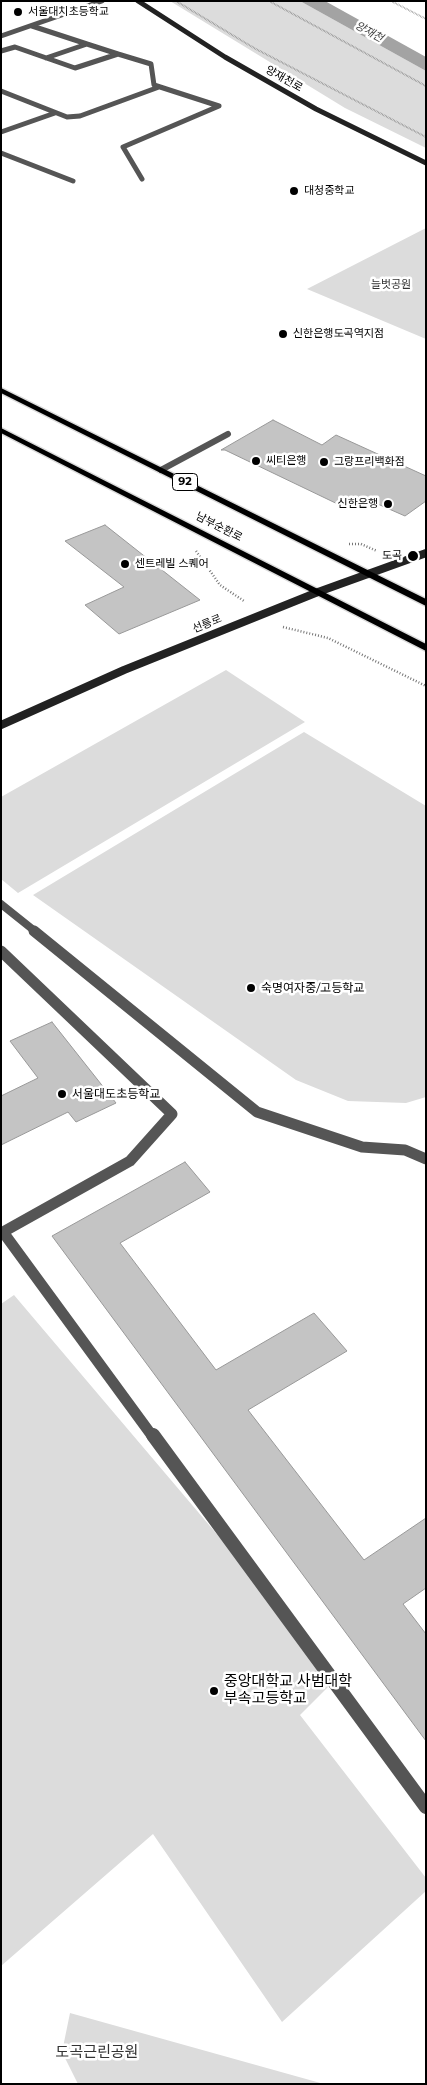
<!DOCTYPE html>
<html>
<head>
<meta charset="utf-8">
<style>
	body { margin:0 }
	#map { position:relative; width:427px; height:2085px; overflow:hidden; background:#fff; font-family:Montserrat,sans-serif }
	canvas { display:block }
	.frame { position:absolute; inset:0; border:2px solid #000; pointer-events:none }
</style>
</head>
<body>
<div id="map">
<canvas width="427" height="2085"></canvas>
<div class="frame"></div>
</div>
<script>
const c = document.querySelector('canvas').getContext('2d');
c.lineJoin = 'round';
function paint(path, color) { c.fillStyle = color; c.fill(path, 'evenodd'); }
const poly = rows => new Path2D(rows.map(r => 'M' + r).join(''));
function strokePath(path, color, width, dash) { c.strokeStyle = color; c.lineWidth = width; c.lineCap = dash ? 'butt' : 'round'; c.setLineDash(dash || []); c.stroke(path); }
function label(font, color, halo, rows, align = 'center') {
  c.font = font + ' Montserrat,"Noto Sans KR",sans-serif'; c.lineWidth = 5; c.setLineDash([]); c.textBaseline = 'middle'; c.strokeStyle = halo; c.fillStyle = color; for (const [text, x, y, turn = 0] of rows) {
    c.save(); c.translate(x, y); c.rotate((+turn || 0) * Math.PI / 180); c.textAlign = isNaN(turn) ? turn : align; if (halo) c.strokeText(text, 0, 0); c.fillText(text, 0, 0); c.restore();
  }
}
paint(poly([
	[170,1,300,1,426,71,426,148,345,108],
	[426,228,426,339,307,289],
	[226,670,305,722,18,893,1,879,1,797],
	[304,732,426,806,426,1097,406,1103,348,1101,296,1080,33,895],
	[14,1295,338,1677,300,1715,426,1878,426,1891,282,2022,153,1834,1,1966,1,1304],
	[70,2013,324,2084,78,2084,62,2052]
]), '#dcdcdc');
paint(poly([
	[300,1,325,1,426,57,426,71]
]), '#a3a3a3');
const building = poly([
	[273,420,322,445,336,435,426,476,426,501,405,516,364,498,348,509,225,450,221,450,273,420],
	[105,525,200,600,119,634,85,605,124,587,65,541,105,525],
	[52,1022,116,1103,76,1122,68,1112,1,1145,1,1096,38,1078,10,1041,52,1022],
	[185,1162,210,1192,120,1243,216,1370,314,1313,347,1351,248,1410,364,1560,426,1518,426,1588,403,1604,426,1634,426,1741,52,1236,185,1162]
]);
paint(building, '#c4c4c4');
strokePath(building, '#999', 1);
const primary = poly([
	[1,388,426,599,426,606,1,393,1,388],
	[1,428,426,644,426,651,1,433,1,428]
]);
strokePath(primary, '#dbdbdb', 3);
strokePath(poly([
	[176,1,254,48,426,137],
	[269,1,426,86],
	[391,1,426,19]
]), '#777', 2, [0.5, 1]);
strokePath(poly([
	[349,544,361,544,377,551],
	[196,551,220,585,244,601],
	[283,627,328,638,426,686]
]), '#777', 2.5, [1, 2]);
strokePath(poly([
	[32,26,87,44],
	[1,51,15,47,75,68,118,54,151,64,154,85,219,106,123,147,142,179],
	[46,58,87,44,118,54],
	[1,91,67,117,80,116,159,87],
	[1,132,55,113],
	[1,153,73,181]
]), '#555', 5);
strokePath(poly([
	[161,470,228,434]
]), '#555', 6);
strokePath(poly([
	[1,904,36,932]
]), '#555', 8);
strokePath(poly([
	[34,931,257,1112,362,1147,405,1150,426,1159],
	[1,951,172,1114,130,1161,3,1232,153,1437]
]), '#555', 11);
strokePath(poly([
	[153,1435,426,1807]
]), '#555', 14);
strokePath(poly([
	[1,36,102,1]
]), '#555', 5);
strokePath(poly([
	[138,1,225,57,316,109,426,163]
]), '#222', 5);
strokePath(poly([
	[1,725,124,670,318,592,426,553]
]), '#222', 8);
paint(primary, '#000');
for (const [x, y, r, color] of [
	[18,12,5,"#000"],
	[294,191,5,"#000"],
	[283,334,5,"#000"],
	[256,461,5,"#000"],
	[324,462,5,"#000"],
	[388,504,5,"#000"],
	[413,556,6,"#000"],
	[125,564,5,"#000"],
	[251,988,5,"#000"],
	[62,1094,5,"#000"],
	[214,1691,5,"#000"]
]) { const dot = new Path2D(); dot.arc(x, y, r, 0, 2 * Math.PI); c.fillStyle = color; c.fill(dot); strokePath(dot, '#fff', 2); }
label('11px', '#000', '#fff', [
	["서울대치초등학교",28,12],
	["대청중학교",304,191],
	["신한은행도곡역지점",293,334],
	["씨티은행",266,461],
	["그랑프리백화점",334,462],
	["신한은행",378,504,"right"],
	["도곡",402,556,"right"],
	["센트레빌 스퀘어",135,564]
], 'left');
label('italic 11px', '#444', '#fff', [
	["양재천",369,32,29]
]);
label('11px', '#000', '#fff', [
	["양재천로",284,79,30],
	["남부순환로",219,527,27],
	["선릉로",207,624,-22]
]);
label('11px', '#333', '#fff', [
	["늘벗공원",391,285]
]);
for (const [x, y, w] of [
	[185,482,25]
]) { const box = new Path2D(); box.roundRect(x - w / 2, y - 8.5, w, 17, 4); c.fillStyle = '#fff'; c.fill(box); strokePath(box, '#000', 1); }
label('bold 11px', '#000', null, [
	["92",185,482]
]);
label('12px', '#000', '#fff', [
	["숙명여자중/고등학교",261,988],
	["서울대도초등학교",72,1094]
], 'left');
label('15px', '#000', '#fff', [
	["중앙대학교 사범대학",224,1682],
	["부속고등학교",224,1699]
], 'left');
label('15px', '#333', '#fff', [
	["도곡근린공원",97,2053]
]);
</script>
</body>
</html>
